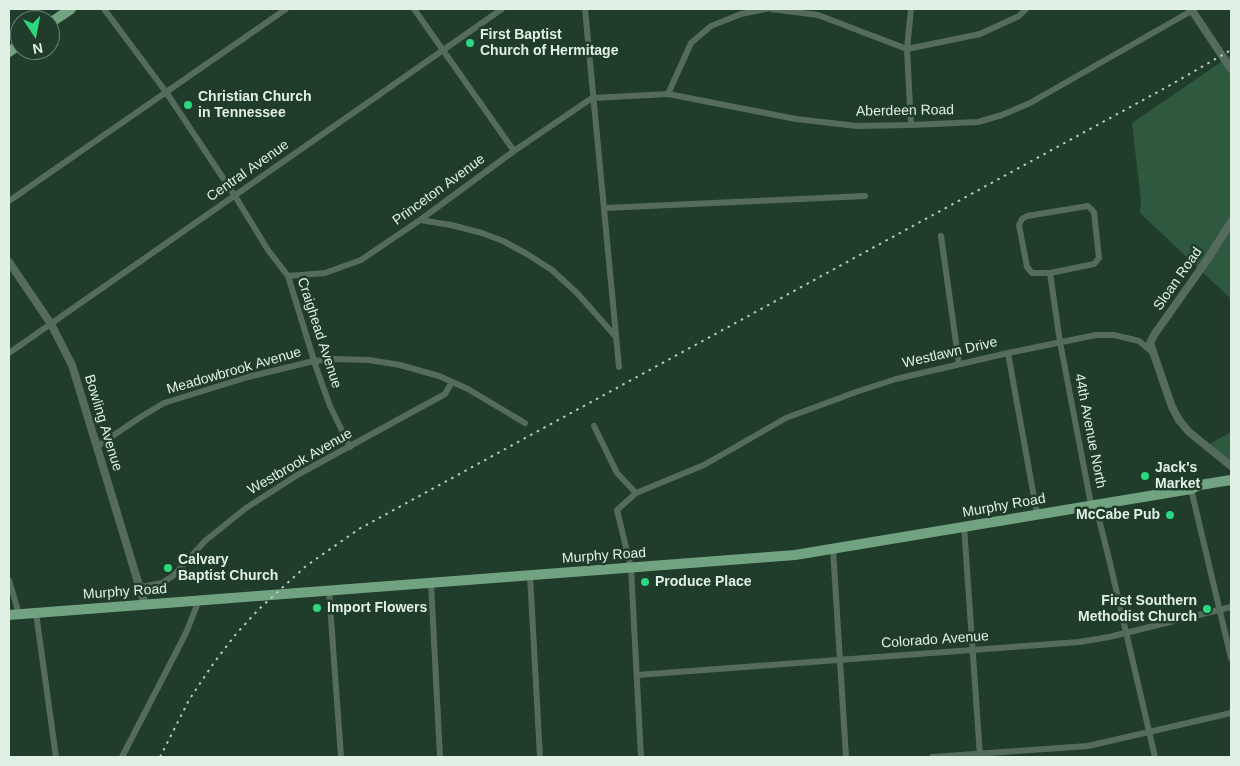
<!DOCTYPE html>
<html>
<head>
<meta charset="utf-8">
<style>
	body { margin:0 }
	#map { position:relative; width:1240px; height:766px; overflow:hidden; background:#203c2a; font-family:Arial,sans-serif }
	canvas { display:block }
	.frame { position:absolute; inset:0; border:10px solid #e0f0e5; pointer-events:none }
	.north { position:absolute; left:10px; top:10px; width:50px; height:50px; box-sizing:border-box; background:#203c2a; border:1px solid #6d8475; border-radius:50%; rotate:169deg; font-size:14px; font-weight:700; line-height:20px; text-align:center; color:#e0f0e5 }
	.north::after { content:''; display:block; margin:auto; width:18px; height:22px; background:#2ed883; clip-path:polygon(50% 0,100% 100%,50% 72%,0 100%) }
</style>
</head>
<body>
<div id="map">
<canvas width="1240" height="766"></canvas>
<div class="frame"></div>
<div class="north">N</div>
</div>
<script>
const c = document.querySelector('canvas').getContext('2d');
c.lineJoin = 'round';
function paint(path, color) { c.fillStyle = color; c.fill(path, 'evenodd'); }
const poly = rows => new Path2D(rows.map(r => 'M' + r).join(''));
function strokePath(path, color, width, dash) { c.strokeStyle = color; c.lineWidth = width; c.lineCap = dash ? 'butt' : 'round'; c.setLineDash(dash || []); c.stroke(path); }
function label(font, color, halo, rows, align = 'center') {
  c.font = font + ' Arial,sans-serif'; c.lineWidth = 5; c.setLineDash([]); c.textBaseline = 'middle'; c.strokeStyle = halo; c.fillStyle = color; for (const [text, x, y, turn = 0] of rows) {
    c.save(); c.translate(x, y); c.rotate((+turn || 0) * Math.PI / 180); c.textAlign = isNaN(turn) ? turn : align; if (halo) c.strokeText(text, 0, 0); c.fillText(text, 0, 0); c.restore();
  }
}
paint(poly([
	[1231,55,1231,299,1140,213,1141,201,1132,123],
	[1231,432,1231,463,1208,445]
]), '#2e593e');
strokePath(poly([
	[104,9,166,92,235,196,268,250,288,276,316,367,330,406,350,447],
	[414,9,514,151],
	[585,9,619,367],
	[771,9,818,15,907,49,980,34,1019,16,1026,9],
	[911,9,907,49,911,125],
	[668,94,691,43,711,26,741,14,766,9],
	[9,201,286,9],
	[605,208,865,196],
	[420,220,451,225,482,233,503,241,527,254,552,270,578,294,616,337],
	[941,236,959,364],
	[1050,273,1094,264,1099,258,1094,212,1088,206,1027,216,1022,219,1019,225,1027,267,1032,273,1050,273,1060,342,1090,499,1098,515,1110,563,1155,757],
	[288,276,325,273,361,260,420,220,514,151,592,98,668,94,796,119,857,126,911,125,978,122,1002,115,1030,103,1193,10],
	[9,353,502,9],
	[1008,353,1037,514],
	[594,426,617,473,636,493],
	[98,446,139,418,164,403,248,377,314,361,335,359,369,360,400,365,439,376,468,389,525,423],
	[1191,489,1231,658],
	[964,526,980,756],
	[833,549,846,757],
	[530,575,540,757],
	[9,580,19,614],
	[431,583,440,757],
	[141,587,162,583,173,576,205,541,246,508,299,474,445,394,452,382],
	[329,591,341,757],
	[36,613,56,757],
	[637,675,1079,642,1109,637,1231,607],
	[122,757,186,633,199,600],
	[641,757,631,568,617,510,636,493,704,465,786,418,856,392,896,379,1008,353,1096,335,1114,335,1139,341,1152,352],
	[932,757,1088,746,1231,713]
]), '#556c5c', 6);
strokePath(poly([
	[1191,9,1231,69],
	[1231,222,1207,260,1154,335,1150,343,1172,407,1179,420,1189,432,1231,466],
	[9,262,51,324,72,365,145,605]
]), '#556c5c', 8);
strokePath(poly([
	[50,23,71,9],
	[9,52,20,44],
	[9,615,795,555,1191,489,1200,485,1231,480]
]), '#71a282', 10);
strokePath(poly([
	[160,757,189,700,213,664,236,634,258,610,306,566,359,529,1165,88,1231,50]
]), '#b9cbbf', 2, [2.5, 5]);
for (const [x, y, r, color] of [
	[470,43,5,"#2ed883"],
	[188,105,5,"#2ed883"],
	[1145,476,5,"#2ed883"],
	[1170,515,5,"#2ed883"],
	[168,568,5,"#2ed883"],
	[645,582,5,"#2ed883"],
	[317,608,5,"#2ed883"],
	[1207,609,5,"#2ed883"]
]) { const dot = new Path2D(); dot.arc(x, y, r, 0, 2 * Math.PI); c.fillStyle = color; c.fill(dot); strokePath(dot, '#203c2a', 2); }
label('bold 14px', '#e0f0e5', '#203c2a', [
	["First Baptist",480,35],
	["Church of Hermitage",480,51],
	["Christian Church",198,97],
	["in Tennessee",198,113],
	["Jack's",1155,468],
	["Market",1155,484],
	["McCabe Pub",1160,515,"right"],
	["Calvary",178,560],
	["Baptist Church",178,576],
	["Produce Place",655,582],
	["First Southern",1197,601,"right"],
	["Methodist Church",1197,617,"right"],
	["Import Flowers",327,608]
], 'left');
label('14px', '#e0f0e5', '#203c2a', [
	["Aberdeen Road",905,111,-1],
	["Central Avenue",248,171,-35],
	["Princeton Avenue",439,190,-36],
	["Sloan Road",1178,279,-55],
	["Craighead Avenue",319,333,72],
	["Westlawn Drive",950,353,-13],
	["Meadowbrook Avenue",234,371,-16],
	["Bowling Avenue",103,423,73],
	["44th Avenue North",1090,431,79],
	["Westbrook Avenue",300,462,-30],
	["Murphy Road",1004,506,-10],
	["Murphy Road",604,556,-4],
	["Murphy Road",125,592,-4],
	["Colorado Avenue",935,640,-4]
]);
</script>
</body>
</html>
